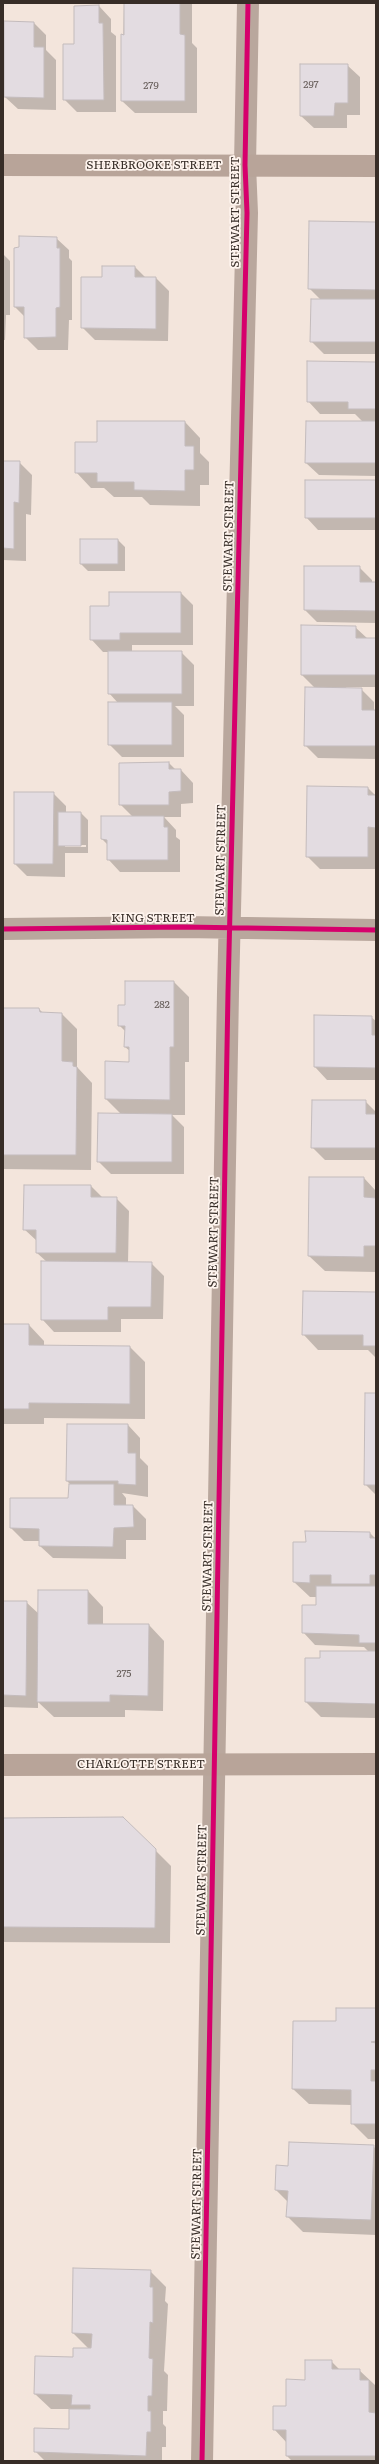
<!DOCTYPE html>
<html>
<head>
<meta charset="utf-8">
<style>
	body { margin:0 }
	#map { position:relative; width:379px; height:2464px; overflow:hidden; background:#f3e5dc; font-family:Literata,serif }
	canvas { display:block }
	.frame { position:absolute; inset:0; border:4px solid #372d27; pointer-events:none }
</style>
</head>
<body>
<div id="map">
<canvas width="379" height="2464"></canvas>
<div class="frame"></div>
</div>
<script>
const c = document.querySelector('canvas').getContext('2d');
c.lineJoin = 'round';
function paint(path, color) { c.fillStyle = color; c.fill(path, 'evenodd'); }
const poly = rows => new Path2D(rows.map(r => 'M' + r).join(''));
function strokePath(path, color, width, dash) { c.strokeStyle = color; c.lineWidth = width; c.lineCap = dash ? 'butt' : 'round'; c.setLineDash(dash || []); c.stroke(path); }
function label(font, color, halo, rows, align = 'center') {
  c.font = font + ' Literata,serif'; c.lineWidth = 3.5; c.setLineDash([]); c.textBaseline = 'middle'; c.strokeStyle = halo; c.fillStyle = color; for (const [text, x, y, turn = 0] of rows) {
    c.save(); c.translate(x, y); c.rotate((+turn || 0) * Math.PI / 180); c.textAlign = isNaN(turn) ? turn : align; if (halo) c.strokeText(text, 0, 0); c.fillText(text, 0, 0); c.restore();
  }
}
paint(poly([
	[124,3,192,4,192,43,197,48,197,113,135,113,122,101],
	[99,6,111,19,111,32,116,36,116,112,77,112,64,99,76,45],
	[34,23,46,35,46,50,56,60,56,110,18,109,5,97],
	[347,65,360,77,360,115,347,115,347,128,314,128,301,116],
	[376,223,376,354,324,354,311,341,321,300,309,288],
	[56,238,69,250,69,258,72,261,72,320,69,320,68,350,38,350,25,337,25,317,15,307],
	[3,248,4,255,10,261,10,315,6,315,5,340,3,340],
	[135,267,146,278,156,278,169,291,168,341,95,340,82,327,103,278],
	[376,363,376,476,319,475,306,463,363,422,355,414,320,414,308,401],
	[185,422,200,438,200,453,209,462,209,485,200,485,200,506,150,505,142,497,114,497,104,488,91,488,76,472,98,443],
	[3,462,19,462,32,475,31,515,26,514,26,561,3,560],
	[376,481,376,530,318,530,306,517],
	[118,540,125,547,125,571,88,571,81,564],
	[359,567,372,580,372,583,376,583,376,623,317,622,305,610],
	[181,593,193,605,193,645,132,645,132,652,181,652,194,665,194,706,175,706,184,715,184,757,122,757,109,744,118,703,109,693,109,652,103,652,91,639,110,607],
	[355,627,368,639,376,639,376,687,346,687,346,689,361,689,374,702,374,711,376,711,376,759,318,758,305,745,316,689,302,675],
	[169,763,176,770,181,770,193,783,193,803,181,804,181,817,164,817,176,830,176,837,180,840,180,872,120,872,108,859,108,845,102,839,133,817,120,804],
	[368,788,376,796,376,869,320,869,307,856],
	[53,793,66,806,66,813,81,813,88,820,88,853,65,853,65,877,27,876,15,864],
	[65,845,86,845,86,847,65,847],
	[126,982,174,982,189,997,189,1062,185,1062,185,1115,172,1115,184,1127,184,1174,111,1174,98,1161,121,1114,106,1099,130,1063,130,1051,125,1047,126,1032,119,1025,126,1006],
	[3,1009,39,1009,43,1013,62,1014,77,1029,77,1067,92,1083,91,1170,3,1169],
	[315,1016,371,1017,376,1021,376,1080,327,1080,315,1067],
	[365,1101,376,1112,376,1160,325,1160,312,1147],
	[364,1178,376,1191,376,1272,325,1271,309,1256],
	[91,1186,103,1198,116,1198,129,1211,128,1263,151,1263,164,1276,163,1319,121,1319,121,1332,54,1332,42,1319,47,1262,37,1253,37,1241,24,1229],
	[376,1293,376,1358,368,1350,318,1350,303,1334],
	[3,1325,29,1325,44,1341,44,1346,130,1347,145,1362,145,1419,44,1418,44,1424,3,1424],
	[376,1394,376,1495,366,1485],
	[128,1425,140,1438,140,1458,148,1466,148,1497,122,1493,126,1498,126,1506,133,1506,146,1519,146,1540,126,1540,126,1559,53,1558,40,1546,40,1541,24,1541,11,1528,69,1499,71,1485,67,1481],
	[370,1533,376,1539,376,1718,321,1717,306,1702,321,1659,369,1652,364,1647,315,1645,303,1632,317,1606,317,1597,310,1597,294,1582,307,1543],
	[88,1591,103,1607,103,1625,149,1625,164,1641,163,1711,125,1710,125,1717,54,1717,38,1702,38,1708,3,1707,3,1602,26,1602,39,1614],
	[123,1818,171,1866,170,1943,3,1942,3,1819],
	[376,2009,376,2139,368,2139,352,2123,352,2105,309,2104,293,2089,337,2022],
	[373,2146,376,2149,376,2235,303,2232,287,2216,288,2202,276,2190,289,2167],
	[74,2270,150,2271,166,2287,165,2301,168,2304,164,2371,168,2375,167,2411,163,2411,163,2424,166,2427,166,2447,162,2447,162,2461,45,2461,35,2451,70,2430,70,2409,51,2409,35,2394,74,2358,89,2349,73,2333],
	[331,2361,340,2370,359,2370,375,2385,376,2461,292,2461,287,2456,287,2443,274,2429,306,2381]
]), '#0003');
const building = poly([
	[124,3,180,3,180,34,185,35,185,101,121,101,121,34,124,35,124,3],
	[99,5,99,23,103,23,104,100,63,100,63,44,74,44,74,6,99,5],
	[4,21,34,22,34,47,44,47,44,98,4,97,4,21],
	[300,64,348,64,348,103,335,103,334,116,300,116,300,64],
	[309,221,376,222,376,290,308,289,309,221],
	[19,236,57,237,57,248,60,248,60,307,56,308,56,337,24,338,24,307,14,307,14,248,19,247,19,236],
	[102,266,135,266,135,277,156,277,156,329,81,328,81,277,102,277,102,266],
	[311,299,376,299,376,342,310,342,311,299],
	[307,361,376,362,376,409,348,409,348,402,307,402,307,361],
	[97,421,185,421,185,446,194,446,194,470,185,470,185,491,134,490,134,482,97,482,97,473,75,473,75,442,97,442,97,421],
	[306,421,376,421,376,463,305,463,306,421],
	[3,461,20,461,19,503,14,502,14,549,3,548,3,461],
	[305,480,376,480,376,518,305,518,305,480],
	[80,539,118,539,118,564,80,564,80,539],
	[304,566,360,566,360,582,376,582,376,611,304,610,304,566],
	[109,592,181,592,181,633,120,633,120,640,90,640,90,606,109,606,109,592],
	[301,625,356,626,356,638,376,638,376,675,301,675,301,625],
	[108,651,182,651,182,694,108,694,108,651],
	[305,687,362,688,362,710,376,710,376,746,304,746,305,687],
	[108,702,172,702,172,745,108,745,108,702],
	[169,762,169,769,181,769,181,791,169,792,169,805,119,805,119,763,169,762],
	[307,786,368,787,368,795,376,795,376,828,368,827,368,857,306,857,307,786],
	[14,792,54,792,53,864,14,864,14,792],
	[58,812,81,812,81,846,58,846,58,812],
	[101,816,164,816,164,827,168,827,168,860,107,860,107,840,101,839,101,816],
	[125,981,174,981,174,1047,170,1047,170,1100,105,1099,105,1061,129,1062,129,1047,124,1047,125,1026,118,1026,118,1005,125,1005,125,981],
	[3,1008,39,1008,40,1012,62,1013,62,1061,73,1062,73,1066,77,1067,76,1155,3,1155,3,1008],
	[314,1015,372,1016,372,1035,376,1035,376,1068,314,1067,314,1015],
	[312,1100,366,1100,366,1114,376,1114,376,1148,311,1148,312,1100],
	[98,1113,172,1114,172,1162,97,1162,98,1113],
	[309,1177,364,1177,364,1197,376,1198,376,1246,364,1246,364,1257,308,1256,309,1177],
	[24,1185,91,1185,91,1197,117,1197,116,1253,36,1253,36,1230,23,1230,24,1185],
	[41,1261,152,1262,151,1307,108,1307,108,1320,41,1320,41,1261],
	[303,1291,376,1292,376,1346,363,1346,363,1335,302,1335,303,1291],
	[3,1324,29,1324,29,1345,130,1346,130,1404,29,1403,29,1409,3,1409,3,1324],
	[365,1393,376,1393,376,1485,364,1485,365,1393],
	[67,1424,128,1424,128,1453,136,1453,136,1485,118,1484,118,1481,66,1481,67,1424],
	[69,1484,114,1484,114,1505,133,1505,134,1527,114,1528,113,1547,39,1546,39,1529,10,1528,10,1498,68,1498,69,1484],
	[305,1531,370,1532,370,1538,376,1538,376,1575,370,1575,370,1584,331,1584,331,1575,310,1575,310,1583,293,1582,293,1542,306,1542,305,1531],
	[316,1586,376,1586,376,1643,359,1643,359,1635,302,1633,302,1605,316,1605,316,1586],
	[38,1590,88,1590,88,1624,149,1624,148,1696,110,1695,110,1702,37,1702,38,1590],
	[3,1601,27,1601,26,1696,3,1695,3,1601],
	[320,1651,376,1651,376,1704,305,1702,305,1658,320,1658,320,1651],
	[123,1817,156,1849,155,1928,3,1927,3,1818,123,1817],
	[336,2008,376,2008,376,2041,371,2042,376,2043,376,2070,371,2070,371,2081,376,2081,376,2124,351,2124,351,2090,292,2089,293,2021,336,2021,336,2008],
	[289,2142,374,2145,371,2220,286,2217,288,2191,275,2190,276,2165,288,2166,289,2142],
	[73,2268,151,2270,150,2287,153,2287,153,2323,150,2322,149,2358,153,2359,152,2396,148,2396,148,2411,151,2411,151,2432,147,2432,146,2456,34,2452,34,2428,69,2429,69,2409,90,2409,90,2405,71,2405,72,2395,34,2394,35,2356,73,2357,73,2348,91,2348,92,2334,72,2333,73,2268],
	[305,2360,332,2360,332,2369,360,2369,360,2380,369,2380,369,2412,376,2413,376,2456,286,2456,286,2430,273,2430,273,2406,286,2406,286,2379,305,2380,305,2360]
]);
paint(building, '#e3dce1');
strokePath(building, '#c3bbbc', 1);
strokePath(poly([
	[3,929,183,927,376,930],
	[202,2461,228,992,247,213,245,165,248,3]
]), '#b9a79d', 22);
strokePath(poly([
	[3,165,376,166],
	[3,1765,376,1764]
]), '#b8a499', 22);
strokePath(poly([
	[3,929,183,927,376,930],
	[202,2461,228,992,247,213,245,165,248,3]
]), '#d6006c', 5);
label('10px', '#635a56', null, [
	["297",311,85],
	["279",151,86],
	["282",162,1005],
	["275",124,1674]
]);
label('12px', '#372d27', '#fef4ee', [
	["SHERBROOKE STREET",154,165],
	["STEWART STREET",235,212,-90],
	["STEWART STREET",229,536,-89],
	["STEWART STREET",221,860,-89],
	["KING STREET",153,918],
	["STEWART STREET",214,1232,-89],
	["STEWART STREET",208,1556,-89],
	["CHARLOTTE STREET",141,1764],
	["STEWART STREET",202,1880,-89],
	["STEWART STREET",197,2204,-89]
]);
</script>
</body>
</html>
